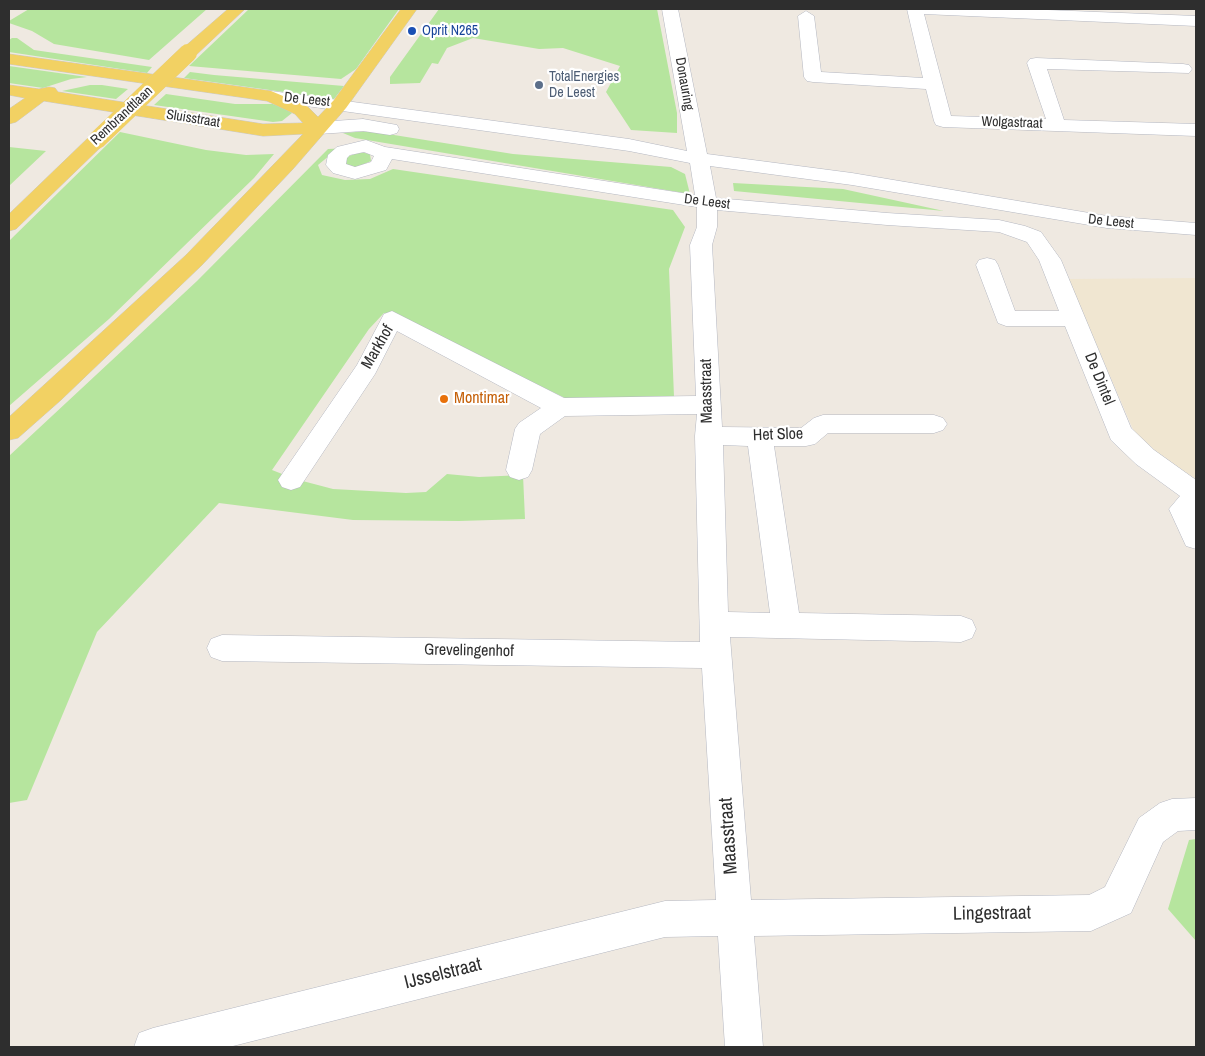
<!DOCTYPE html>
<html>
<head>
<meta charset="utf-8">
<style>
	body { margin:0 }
	#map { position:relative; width:1205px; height:1056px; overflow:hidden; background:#efe9e1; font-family:"Archivo Narrow",sans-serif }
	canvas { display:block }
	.frame { position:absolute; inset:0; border:10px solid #2e2e2e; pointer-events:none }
</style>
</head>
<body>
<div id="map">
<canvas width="1205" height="1056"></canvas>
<div class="frame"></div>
</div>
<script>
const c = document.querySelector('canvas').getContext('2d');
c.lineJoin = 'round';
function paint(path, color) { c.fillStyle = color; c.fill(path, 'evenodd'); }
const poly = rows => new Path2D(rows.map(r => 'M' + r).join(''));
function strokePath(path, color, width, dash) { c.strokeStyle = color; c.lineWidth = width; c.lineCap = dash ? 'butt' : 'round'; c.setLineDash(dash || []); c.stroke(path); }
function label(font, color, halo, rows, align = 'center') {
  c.font = font + ' "Archivo Narrow",sans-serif'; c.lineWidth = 4.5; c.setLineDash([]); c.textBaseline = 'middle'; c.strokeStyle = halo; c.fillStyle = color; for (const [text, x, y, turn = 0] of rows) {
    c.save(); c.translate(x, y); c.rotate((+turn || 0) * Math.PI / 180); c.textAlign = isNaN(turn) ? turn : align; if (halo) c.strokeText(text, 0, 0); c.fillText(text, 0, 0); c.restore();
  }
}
paint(poly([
	[1196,278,1196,479,1147,449,1133,429,1068,279]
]), '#f0e6d1');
paint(poly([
	[29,9,207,9,149,60,54,44,32,31,9,23,9,21],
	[249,9,399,9,356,69,341,79,189,66],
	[439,9,657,9,677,113,677,133,631,130,606,92,620,66,563,48,539,49,473,38,447,48,438,64,432,63,420,83,390,84,390,77],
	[12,38,17,38,34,50,152,67,147,73,9,52,9,40],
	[9,66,87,77,71,79,43,88,9,83],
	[190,72,214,75,344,86,334,99,184,78],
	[90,85,102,85,128,89,116,99,62,91],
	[166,94,235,104,273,104,285,108,292,113,282,121,273,122,154,105],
	[369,131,513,154,671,167,685,174,690,194,355,138,343,133],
	[120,132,206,150,246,155,274,154,254,178,109,319,9,406,9,241],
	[9,147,46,151,9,186],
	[350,148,330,155,318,165,322,175,345,180,370,179,393,169,673,210,685,227,669,269,674,397,569,400,400,317,384,313,369,329,272,470,295,479,333,489,406,493,426,492,447,474,479,477,523,475,525,519,459,521,353,520,219,503,97,632,27,800,9,803,9,456,197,281,328,149],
	[360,152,370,154,371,161,355,168,345,165,344,158],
	[733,183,843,189,944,211,734,191],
	[1196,839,1196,941,1168,909,1189,840]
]), '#b6e59e');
const minor = poly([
	[662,9,678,9,707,154,852,173,1107,216,1196,223,1196,235,1107,228,852,185,710,166,716,198,887,213,999,220,1025,226,1041,232,1061,260,1131,428,1154,450,1196,480,1196,549,1186,546,1169,509,1180,496,1136,464,1111,440,1065,326,1006,326,998,323,976,265,979,260,987,258,995,260,998,265,1015,311,1059,311,1039,260,1027,242,999,232,887,225,717,210,717,227,712,245,722,427,801,428,814,418,823,415,934,415,943,418,947,424,943,430,934,433,828,433,815,444,806,446,774,446,799,613,961,616,972,620,976,629,972,638,961,642,730,637,751,900,1089,895,1105,887,1139,818,1160,803,1172,799,1196,798,1196,830,1178,831,1163,842,1131,913,1091,931,754,936,763,1047,725,1047,718,936,665,937,229,1047,134,1047,139,1033,153,1028,665,901,716,900,702,668,222,661,211,657,207,648,211,639,222,635,700,642,695,436,697,414,565,416,540,434,532,470,528,477,519,480,510,477,506,470,515,429,519,423,541,408,397,331,375,374,300,487,291,490,282,487,278,480,357,365,384,314,392,311,564,398,696,396,690,245,697,227,697,207,392,159,386,170,355,179,333,173,326,165,328,155,337,147,366,140,385,147,695,195,690,163,629,151,271,101,265,100,262,96,265,92,271,91,629,139,687,151,662,9],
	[364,152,374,156,371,162,355,167,346,164,347,158,350,155,364,152],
	[723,445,748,446,770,613,728,612,723,445],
	[907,9,1023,9,1196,16,1196,26,924,14,951,116,1046,119,1027,63,1030,59,1036,58,1183,64,1189,65,1192,69,1189,73,1047,69,1064,120,1196,124,1196,136,943,127,936,125,934,121,926,89,813,82,807,81,804,77,798,16,806,11,814,16,821,72,923,78,907,9],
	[363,119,397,125,399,129,397,133,390,135,363,131,319,134,312,132,310,128,312,124,319,122,363,119]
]);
const major = poly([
	[228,9,245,9,194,57,182,57,179,53,182,49,228,9],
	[401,9,417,9,346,108,293,169,202,265,61,400,18,438,9,440,9,417,186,255,303,134,263,136,44,101,16,122,9,124,9,109,25,98,9,95,9,85,39,89,49,87,55,88,58,92,263,124,303,123,295,114,267,101,9,64,9,54,271,91,307,106,318,117,334,100,401,9],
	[97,134,104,136,106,140,104,144,16,229,9,231,9,214,90,136,97,134]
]);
strokePath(minor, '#b4b7c1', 1);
strokePath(major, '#c9c9c9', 1);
paint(minor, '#fff');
paint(major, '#f2d163');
const majorBridge = poly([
	[97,140,188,53]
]);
strokePath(majorBridge, '#c9c9c9', 18, []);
strokePath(majorBridge, '#f2d163', 18);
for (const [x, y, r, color] of [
	[412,31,5,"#1a4fb4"],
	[539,85,5,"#5c6f8a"],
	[444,399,5,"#e8710a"]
]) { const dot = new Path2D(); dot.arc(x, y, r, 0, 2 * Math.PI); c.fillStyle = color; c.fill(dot); strokePath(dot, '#fff', 2); }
label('14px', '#164399', '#fff', [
	["Oprit N265",422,31]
], 'left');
label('14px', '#4e5e75', '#fff', [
	["TotalEnergies",549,77],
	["De Leest",549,93]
], 'left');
label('14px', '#2e2e2e', '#fff', [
	["Donauring",684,84,80],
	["De Leest",307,100,6],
	["Rembrandtlaan",122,116,-43],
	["Sluisstraat",193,119,9],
	["Wolgastraat",1012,123,2],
	["De Leest",707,202,7],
	["De Leest",1111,222,6]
]);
label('16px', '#2e2e2e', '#fff', [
	["Markhof",378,347,-60],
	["De Dintel",1099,379,68],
	["Maasstraat",707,391,-91],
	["Het Sloe",778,435,-2],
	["Grevelingenhof",469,651,1]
]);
label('16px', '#c56008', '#fff', [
	["Montimar",454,399]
], 'left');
label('19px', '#2e2e2e', '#fff', [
	["Maasstraat",729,836,-94],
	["Lingestraat",992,914,-1],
	["IJsselstraat",443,974,-14]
]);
</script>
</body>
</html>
